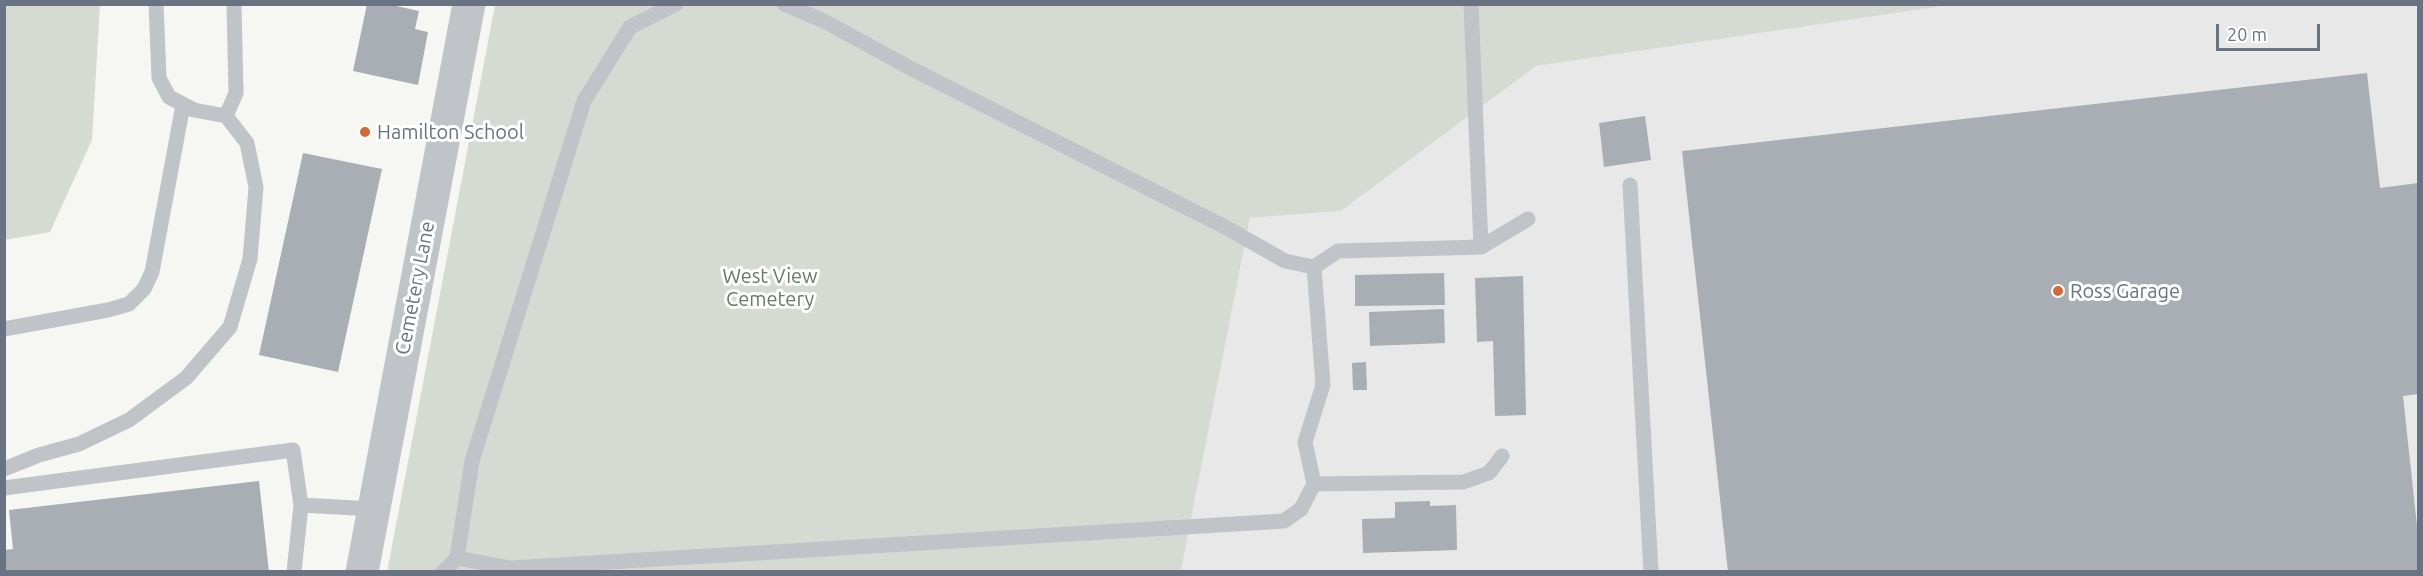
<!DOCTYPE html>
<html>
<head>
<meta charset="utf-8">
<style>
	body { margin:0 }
	#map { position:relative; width:2423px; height:576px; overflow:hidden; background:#f6f6f3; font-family:Ubuntu,sans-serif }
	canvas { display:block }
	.frame { position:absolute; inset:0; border:6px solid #687482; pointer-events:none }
	.scale { position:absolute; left:2216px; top:24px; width:104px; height:27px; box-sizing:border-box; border:3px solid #687482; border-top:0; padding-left:8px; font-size:18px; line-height:21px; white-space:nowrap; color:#687482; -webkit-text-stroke:4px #fff; paint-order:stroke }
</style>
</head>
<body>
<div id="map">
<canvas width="2423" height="576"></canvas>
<div class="frame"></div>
<div class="scale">20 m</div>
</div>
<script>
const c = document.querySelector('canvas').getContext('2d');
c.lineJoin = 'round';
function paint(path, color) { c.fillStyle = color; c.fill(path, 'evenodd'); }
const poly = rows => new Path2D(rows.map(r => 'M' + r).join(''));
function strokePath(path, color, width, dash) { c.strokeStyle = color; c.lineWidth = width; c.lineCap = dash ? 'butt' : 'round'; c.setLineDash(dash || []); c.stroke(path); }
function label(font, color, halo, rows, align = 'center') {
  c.font = font + ' Ubuntu,sans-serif'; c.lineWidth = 6; c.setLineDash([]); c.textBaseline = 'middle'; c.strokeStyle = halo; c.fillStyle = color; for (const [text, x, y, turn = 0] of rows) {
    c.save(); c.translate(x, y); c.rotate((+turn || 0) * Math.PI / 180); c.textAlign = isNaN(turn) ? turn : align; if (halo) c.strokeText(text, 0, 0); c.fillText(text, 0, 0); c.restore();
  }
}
paint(poly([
	[1949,4,2418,5,2418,571,1181,572,1250,218,1341,211,1536,66]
]), '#e7e8e7');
paint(poly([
	[5,4,100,5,92,140,50,232,5,240],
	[495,5,1949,5,1536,66,1341,211,1250,218,1181,571,387,572]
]), '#d5dbd3');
paint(poly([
	[367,4,387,4,419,11,415,29,428,32,418,85,353,71],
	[2367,73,2380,188,2418,183,2418,394,2403,396,2418,535,2418,572,1728,572,1682,151],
	[1645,116,1651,160,1604,167,1599,123],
	[303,153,382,169,338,372,259,355],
	[1444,273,1445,305,1355,306,1355,275],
	[1523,276,1526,415,1495,416,1493,341,1477,342,1475,278],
	[1444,309,1445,343,1370,346,1369,312],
	[1366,362,1367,390,1353,390,1352,363],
	[259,481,269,572,5,572,5,550,13,549,9,510],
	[1430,501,1430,506,1456,505,1457,550,1363,553,1362,519,1395,518,1395,502]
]), '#a8aeb4');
strokePath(poly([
	[784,4,824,21,912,69,1225,227,1285,261,1314,267],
	[1471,4,1481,247],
	[226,116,236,93,234,4],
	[1630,185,1651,572],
	[4,329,108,310,129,304,144,289,152,272,183,105],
	[4,469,39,455,79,444,129,420,186,378,230,327,250,259,256,187,247,143,226,116,194,110,169,97,159,78,156,4],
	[1314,484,1463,482,1489,473,1502,456],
	[4,488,293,450,301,505],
	[457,558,510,568,1284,521,1301,509,1314,484,1305,442,1323,385,1314,267,1338,251,1481,247,1528,219],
	[294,572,301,505,373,509],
	[443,572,457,558,472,461,584,101,630,27,676,4]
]), '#c0c3c7', 15);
strokePath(poly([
	[362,572,469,4]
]), '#c0c3c7', 33);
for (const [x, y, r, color] of [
	[365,132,6,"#d36937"],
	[2058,291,6,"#d36937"]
]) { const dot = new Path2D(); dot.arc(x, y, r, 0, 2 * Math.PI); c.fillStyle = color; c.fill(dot); strokePath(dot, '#fff', 2); }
label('20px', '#687482', '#fff', [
	["Hamilton School",377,132],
	["Ross Garage",2070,291]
], 'left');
label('20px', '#697966', '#fff', [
	["West View",770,276],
	["Cemetery",770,299]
]);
label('20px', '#687482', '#fff', [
	["Cemetery Lane",415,288,-79]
]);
</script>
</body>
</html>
